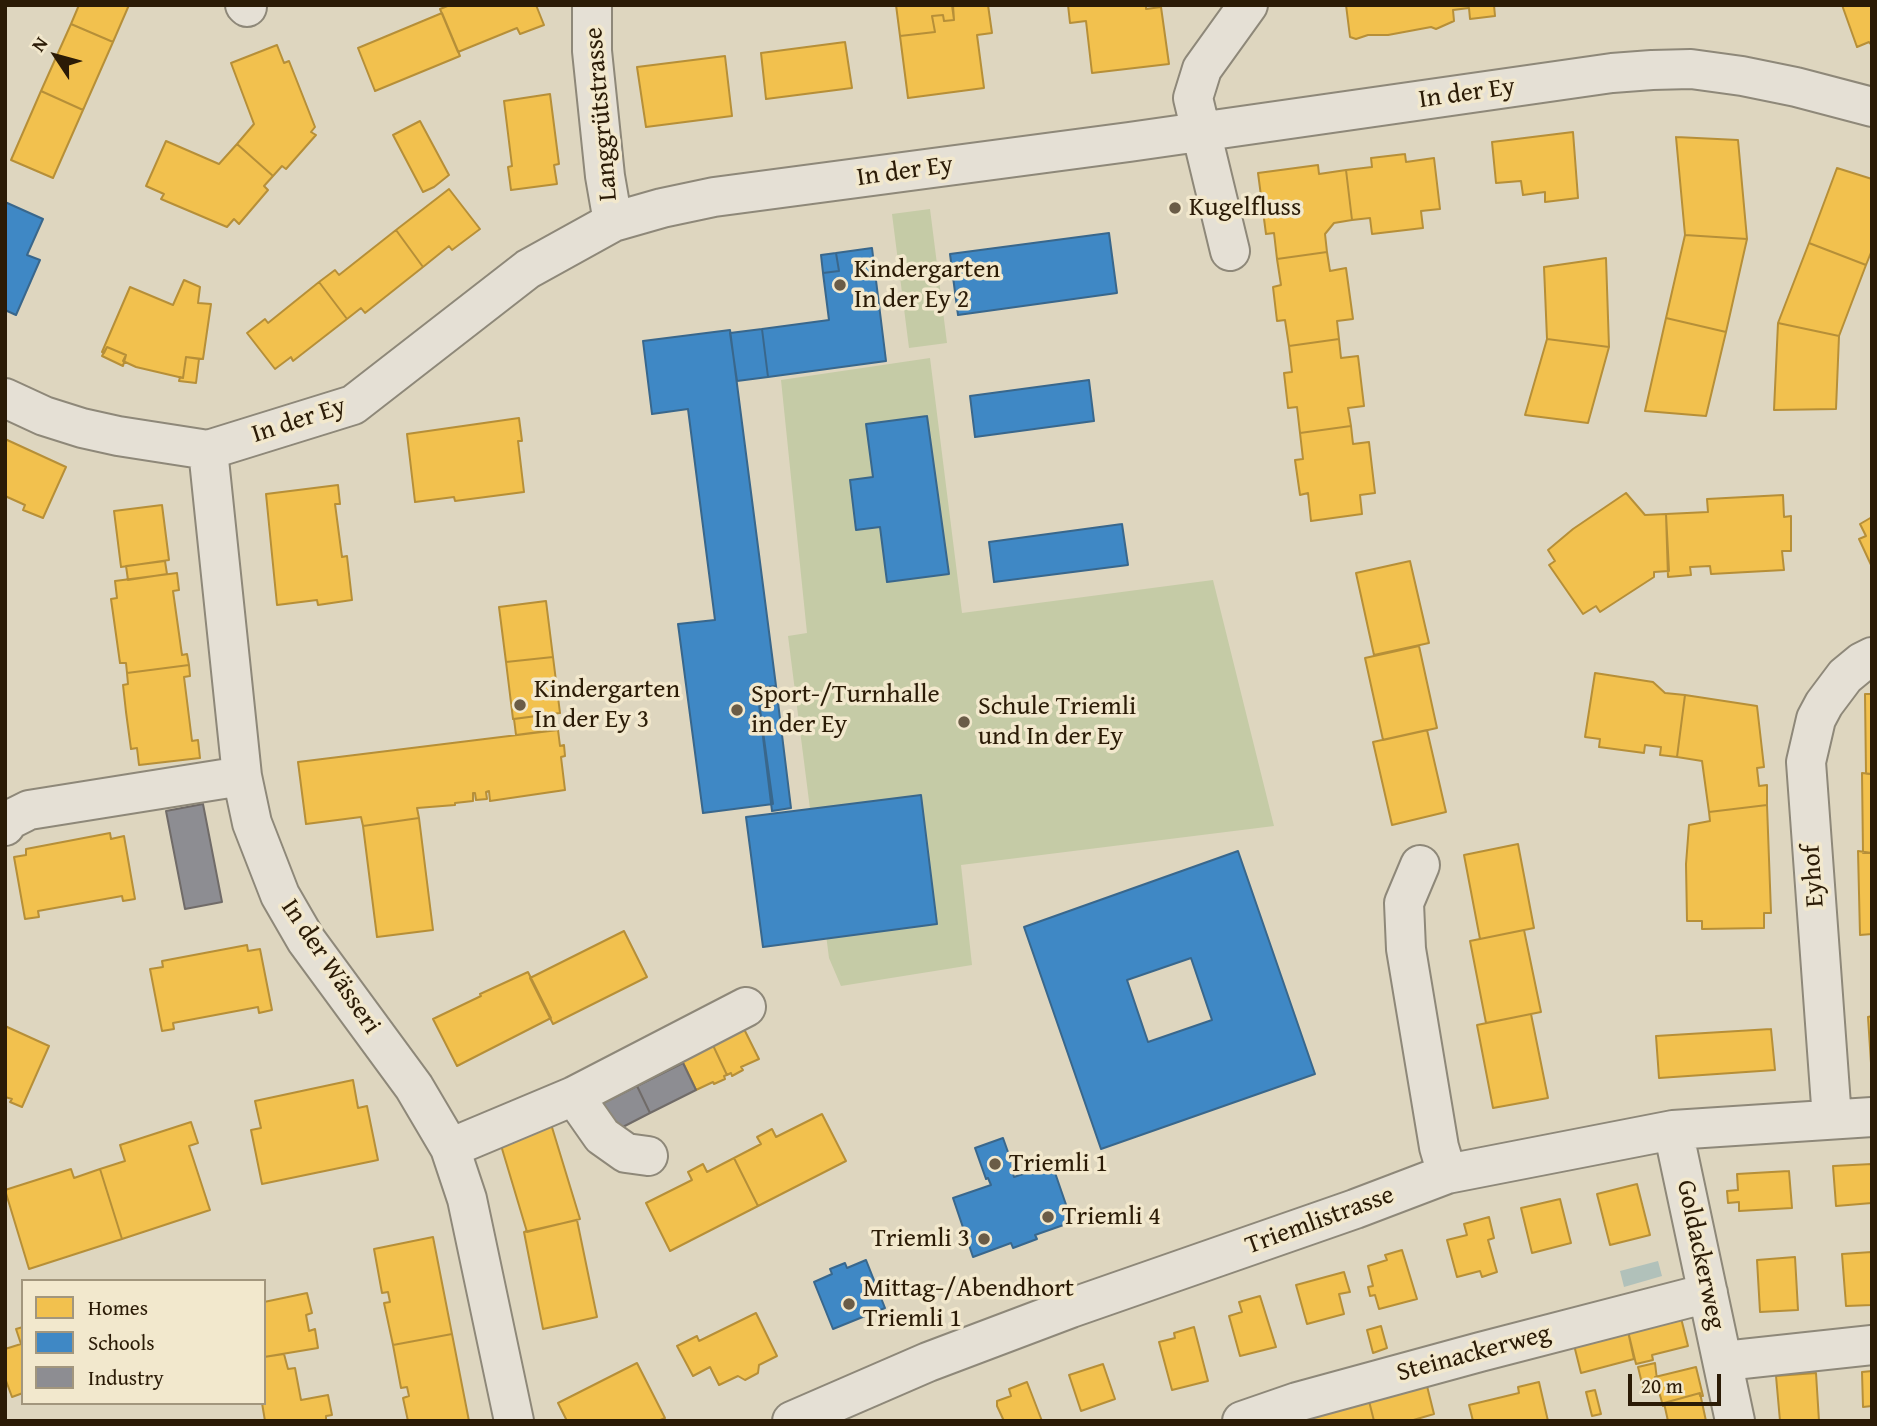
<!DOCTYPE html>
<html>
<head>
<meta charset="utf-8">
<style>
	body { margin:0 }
	#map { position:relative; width:1877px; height:1426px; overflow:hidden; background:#ded6bf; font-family:"Gentium Book Plus",serif }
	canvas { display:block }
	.frame { position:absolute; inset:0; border:7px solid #2b1b06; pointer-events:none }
	.legend { position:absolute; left:21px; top:1279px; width:245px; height:126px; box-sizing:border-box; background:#f2e8cd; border:2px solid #a2967d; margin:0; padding:9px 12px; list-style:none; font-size:21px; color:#2b1b06 }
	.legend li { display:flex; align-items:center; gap:14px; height:35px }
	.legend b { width:35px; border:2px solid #a2967d }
	.north { position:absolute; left:21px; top:21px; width:70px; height:70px; -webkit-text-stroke:5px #f2e8cd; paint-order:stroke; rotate:306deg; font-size:19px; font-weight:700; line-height:28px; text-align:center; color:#2b1b06 }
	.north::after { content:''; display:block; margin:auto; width:24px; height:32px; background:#2b1b06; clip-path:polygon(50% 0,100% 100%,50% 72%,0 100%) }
	.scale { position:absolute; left:1628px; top:1374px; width:93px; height:32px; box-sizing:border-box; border:4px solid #2b1b06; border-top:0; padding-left:9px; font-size:21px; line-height:24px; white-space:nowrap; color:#2b1b06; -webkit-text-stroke:5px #f2e8cd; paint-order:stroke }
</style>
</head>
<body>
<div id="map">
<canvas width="1877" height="1426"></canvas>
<div class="frame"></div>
<ul class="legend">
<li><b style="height:19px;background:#f2c14e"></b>Homes</li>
<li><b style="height:19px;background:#3f88c5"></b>Schools</li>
<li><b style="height:19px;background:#8d8d92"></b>Industry</li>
</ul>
<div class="north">N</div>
<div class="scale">20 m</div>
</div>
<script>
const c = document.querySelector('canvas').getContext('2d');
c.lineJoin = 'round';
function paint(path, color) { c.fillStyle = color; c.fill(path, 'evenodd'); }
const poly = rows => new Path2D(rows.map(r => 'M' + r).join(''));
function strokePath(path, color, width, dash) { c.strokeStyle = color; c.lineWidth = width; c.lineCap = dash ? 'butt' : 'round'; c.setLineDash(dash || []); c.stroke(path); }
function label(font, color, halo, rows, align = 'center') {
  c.font = font + ' "Gentium Book Plus",serif'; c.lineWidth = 7; c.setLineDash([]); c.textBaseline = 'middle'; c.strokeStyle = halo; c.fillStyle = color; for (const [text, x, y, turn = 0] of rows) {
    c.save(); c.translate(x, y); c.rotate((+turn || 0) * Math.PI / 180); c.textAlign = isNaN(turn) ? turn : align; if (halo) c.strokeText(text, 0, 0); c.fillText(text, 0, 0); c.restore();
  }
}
paint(poly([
	[930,209,947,343,909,348,892,214],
	[930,358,962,613,1213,580,1274,826,961,865,972,965,841,986,829,958,788,636,807,633,781,380]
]), '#c5cba6');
paint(poly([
	[1658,1261,1662,1276,1624,1287,1620,1271]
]), '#b1c1ba');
const homes = poly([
	[79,5,129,5,113,42,71,24,79,5],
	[450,5,536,5,544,25,520,34,517,28,458,52,440,9,450,5],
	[896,5,953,5,954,20,944,21,943,15,932,16,935,32,900,36,896,5],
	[952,5,988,5,992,33,977,35,984,88,908,98,900,36,935,32,932,16,943,15,944,21,954,20,952,5],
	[1068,5,1146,5,1146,9,1161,7,1169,64,1092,73,1086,21,1070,23,1068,5],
	[1346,5,1494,5,1495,16,1470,19,1469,8,1453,10,1454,21,1436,29,1431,27,1388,35,1368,35,1356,39,1350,37,1346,5],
	[1842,5,1872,5,1872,46,1869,42,1857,47,1842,5],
	[442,13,460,56,375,91,358,48,442,13],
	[71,24,113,42,83,110,41,91,71,24],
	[845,42,852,88,766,99,761,53,845,42],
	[277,45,284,63,289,61,315,127,311,132,316,135,286,169,282,166,273,176,237,144,254,124,231,63,277,45],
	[725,56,732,116,646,127,637,67,725,56],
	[41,91,83,110,53,178,11,160,41,91],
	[550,94,559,164,554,165,557,184,511,190,508,167,512,166,504,101,550,94],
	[420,121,449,175,434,187,423,192,393,135,420,121],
	[1573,132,1578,198,1545,202,1545,192,1523,195,1521,181,1496,183,1492,142,1573,132],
	[1676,137,1738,140,1747,239,1685,235,1676,137],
	[166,141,219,164,237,144,273,176,264,186,268,190,239,224,234,219,227,227,161,199,164,194,146,186,166,141],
	[1405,154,1406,162,1434,158,1440,209,1421,211,1423,228,1372,234,1370,218,1352,220,1346,170,1372,167,1371,158,1405,154],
	[1318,165,1319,174,1346,170,1352,220,1334,223,1325,234,1327,252,1277,259,1274,233,1266,234,1258,173,1318,165],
	[1837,168,1872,179,1872,250,1866,265,1809,243,1837,168],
	[449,189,480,229,452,250,449,246,423,267,396,230,449,189],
	[396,230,423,267,365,313,361,308,347,319,319,282,335,270,339,275,396,230],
	[1685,235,1747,239,1726,332,1666,318,1685,235],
	[1809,243,1866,265,1839,336,1778,323,1809,243],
	[1327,252,1330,271,1346,268,1353,319,1337,321,1339,339,1289,346,1285,320,1277,321,1273,287,1281,285,1277,259,1327,252],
	[1606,258,1609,347,1547,339,1544,267,1606,258],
	[184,280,200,287,198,303,211,304,203,359,186,357,183,378,136,367,123,361,126,355,107,347,104,353,102,352,130,287,173,305,184,280],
	[319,282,347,319,293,361,291,357,275,369,247,333,265,319,268,323,319,282],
	[1666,318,1726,332,1706,416,1645,411,1666,318],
	[1778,323,1839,336,1836,409,1774,410,1778,323],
	[1339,339,1341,358,1358,356,1364,406,1348,408,1351,426,1300,433,1297,407,1288,408,1284,373,1292,372,1289,346,1339,339],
	[1547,339,1609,347,1588,423,1525,415,1547,339],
	[107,347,126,355,123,366,102,356,107,347],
	[186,357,199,359,196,383,179,381,180,377,183,378,186,357],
	[519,418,522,441,518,441,524,492,455,501,454,497,415,502,407,434,519,418],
	[1351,426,1353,444,1369,442,1375,493,1360,495,1362,514,1311,521,1308,493,1300,495,1295,460,1303,459,1300,433,1351,426],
	[5,439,66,467,43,518,23,510,25,505,5,496,5,439],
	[338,485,340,504,335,504,342,557,347,556,352,600,318,605,317,600,277,605,266,494,338,485],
	[1626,493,1645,515,1666,514,1669,571,1654,572,1654,577,1600,612,1596,606,1583,614,1549,565,1555,561,1548,550,1573,529,1626,493],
	[1783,495,1784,517,1791,516,1791,551,1782,551,1784,570,1711,574,1710,566,1690,567,1691,575,1668,577,1666,514,1708,512,1707,499,1783,495],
	[162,505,169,560,121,567,114,511,162,505],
	[1872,517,1872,567,1859,539,1866,536,1860,524,1872,517],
	[165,561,167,574,128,580,126,566,165,561],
	[1410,561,1429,643,1374,655,1356,573,1410,561],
	[177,573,179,590,173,591,182,655,187,654,189,665,127,673,126,663,120,663,111,599,117,598,115,581,177,573],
	[546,601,553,657,506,662,499,607,546,601],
	[1419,646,1437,728,1383,740,1365,658,1419,646],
	[553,657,560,713,513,719,506,662,553,657],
	[189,665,190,676,184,677,192,741,198,740,200,758,139,765,137,748,131,749,126,712,123,685,128,684,127,673,189,665],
	[1595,673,1653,682,1665,693,1685,695,1677,757,1660,755,1661,747,1645,745,1644,753,1599,747,1600,739,1585,737,1595,673],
	[1865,694,1872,694,1872,774,1866,774,1865,694],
	[1685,695,1757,706,1764,767,1757,768,1759,786,1767,785,1767,805,1709,812,1702,761,1677,757,1685,695],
	[544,715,546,731,516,735,514,719,544,715],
	[558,730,560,746,564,745,565,756,561,757,565,790,490,801,489,791,486,792,487,799,476,800,475,793,473,793,473,801,455,803,455,805,417,808,419,818,363,826,361,817,306,824,298,762,558,730],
	[1427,730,1446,812,1392,825,1373,742,1427,730],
	[1862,773,1872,774,1872,853,1863,853,1862,773],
	[1767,805,1771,913,1764,913,1764,928,1702,929,1702,921,1687,921,1686,864,1689,825,1710,821,1709,812,1767,805],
	[419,818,433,930,377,937,363,826,419,818],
	[110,833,111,839,124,836,135,899,123,901,122,896,38,911,39,917,25,919,14,857,26,855,26,849,110,833],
	[1518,844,1534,928,1480,939,1464,855,1518,844],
	[1858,851,1872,853,1872,934,1860,935,1858,851],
	[1524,930,1541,1012,1486,1023,1470,941,1524,930],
	[624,931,647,977,553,1024,530,978,624,931],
	[247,945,248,951,260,949,272,1010,259,1013,258,1007,173,1023,174,1029,162,1031,150,969,163,967,162,961,247,945],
	[528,972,551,1018,457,1066,433,1019,481,996,480,994,528,972],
	[1531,1014,1548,1098,1493,1108,1477,1025,1531,1014],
	[1872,1016,1872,1063,1871,1063,1868,1017,1872,1016],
	[741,1023,759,1059,741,1067,743,1070,732,1076,731,1073,727,1075,710,1039,741,1023],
	[5,1026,49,1046,22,1107,10,1102,12,1099,5,1097,5,1026],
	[1771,1029,1775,1070,1659,1078,1656,1036,1771,1029],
	[710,1039,727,1075,724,1076,725,1079,714,1084,713,1082,696,1090,679,1054,710,1039],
	[353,1080,358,1108,367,1106,378,1160,262,1184,251,1130,261,1128,255,1101,353,1080],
	[822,1114,846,1161,758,1206,734,1158,761,1144,757,1137,772,1129,776,1137,822,1114],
	[191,1122,198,1143,189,1146,210,1210,122,1239,100,1169,125,1161,120,1145,191,1122],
	[551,1124,580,1219,527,1232,500,1142,551,1124],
	[734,1158,758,1206,670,1251,646,1203,692,1180,688,1172,703,1164,707,1172,734,1158],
	[1872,1164,1872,1203,1836,1206,1833,1166,1872,1164],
	[71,1169,74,1178,100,1169,122,1239,29,1269,5,1190,71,1169],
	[1789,1171,1792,1208,1739,1211,1739,1202,1728,1203,1727,1191,1738,1190,1737,1174,1789,1171],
	[1637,1184,1650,1235,1610,1245,1597,1194,1637,1184],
	[1560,1199,1571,1243,1532,1253,1521,1208,1560,1199],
	[1489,1217,1494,1238,1488,1240,1497,1272,1482,1277,1480,1271,1457,1277,1447,1240,1467,1235,1464,1224,1489,1217],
	[577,1220,597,1317,543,1329,524,1232,577,1220],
	[433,1237,452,1334,393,1345,384,1303,390,1302,388,1292,382,1293,374,1249,433,1237],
	[1402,1250,1417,1299,1379,1309,1375,1295,1370,1296,1368,1287,1373,1286,1368,1266,1387,1260,1385,1255,1402,1250],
	[1872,1252,1872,1305,1846,1306,1842,1254,1872,1252],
	[1795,1257,1798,1310,1760,1312,1757,1260,1795,1257],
	[1344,1272,1350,1292,1339,1294,1344,1314,1307,1324,1296,1285,1344,1272],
	[307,1293,312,1313,306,1315,309,1331,315,1329,318,1348,264,1357,264,1302,307,1293],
	[1260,1296,1276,1347,1240,1356,1229,1316,1242,1312,1239,1302,1260,1296],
	[756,1313,777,1356,759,1365,758,1373,745,1380,738,1376,719,1385,710,1367,693,1376,677,1346,697,1336,699,1341,756,1313],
	[1680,1314,1688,1346,1652,1355,1653,1360,1636,1364,1627,1327,1680,1314],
	[1381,1326,1387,1348,1373,1353,1367,1330,1381,1326],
	[23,1327,23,1393,12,1397,5,1378,5,1349,21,1344,16,1329,23,1327],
	[1194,1327,1208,1381,1172,1390,1159,1342,1175,1338,1174,1333,1194,1327],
	[1627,1327,1634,1359,1581,1373,1573,1341,1627,1327],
	[452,1334,469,1421,408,1421,403,1398,409,1396,407,1387,401,1388,393,1345,452,1334],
	[284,1354,288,1369,295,1368,301,1400,328,1395,332,1415,326,1416,326,1421,265,1421,262,1403,264,1403,264,1357,284,1354],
	[637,1363,665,1418,658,1421,567,1421,558,1403,637,1363],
	[1655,1363,1658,1388,1644,1392,1638,1367,1655,1363],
	[1103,1364,1115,1399,1081,1411,1069,1375,1103,1364],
	[1696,1367,1703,1396,1700,1396,1700,1393,1664,1403,1663,1406,1655,1377,1696,1367],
	[1872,1371,1872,1406,1863,1407,1862,1372,1872,1371],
	[1816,1373,1819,1421,1780,1421,1776,1376,1816,1373],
	[1027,1382,1042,1421,1004,1421,997,1406,997,1401,1011,1396,1009,1389,1027,1382],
	[1426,1382,1434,1414,1410,1421,1374,1421,1368,1397,1426,1382],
	[1539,1382,1548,1421,1473,1421,1469,1405,1519,1393,1518,1387,1539,1382],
	[1595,1390,1601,1414,1592,1416,1586,1392,1595,1390],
	[1700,1393,1706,1421,1668,1421,1664,1403,1700,1393],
	[1368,1397,1374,1421,1312,1421,1310,1411,1368,1397]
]);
paint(homes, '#f2c14e');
strokePath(homes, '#b68f38', 2);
const schools = poly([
	[5,202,43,219,27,255,40,260,16,315,5,310,5,202],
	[1109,233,1117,293,958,315,950,254,1109,233],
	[872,248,886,361,768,377,762,329,829,320,823,273,839,271,836,253,872,248],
	[836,253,839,271,823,273,821,255,836,253],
	[762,329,768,377,737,381,730,333,762,329],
	[730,330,776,686,757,688,773,804,703,813,678,624,715,620,688,409,652,414,643,341,730,330],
	[1089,380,1094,421,975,437,970,396,1089,380],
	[927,416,949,574,887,582,880,527,856,530,850,480,873,477,866,424,927,416],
	[1122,524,1128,565,994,582,989,542,1122,524],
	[776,686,791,808,772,811,757,688,776,686],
	[921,795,937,924,763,947,746,817,921,795],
	[1238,851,1315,1074,1101,1149,1024,927,1238,851],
	[1191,958,1212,1020,1148,1042,1127,980,1191,958],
	[1003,1138,1014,1169,1012,1170,1014,1177,1052,1164,1072,1222,1035,1235,1037,1239,1013,1248,1011,1243,973,1257,953,1198,991,1185,988,1178,986,1179,975,1148,1003,1138],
	[866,1260,885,1308,833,1329,814,1282,832,1274,830,1269,845,1263,847,1268,866,1260]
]);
paint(schools, '#3f88c5');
strokePath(schools, '#39678c', 2);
const industry = poly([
	[203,804,222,902,185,909,166,811,203,804],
	[683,1063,696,1090,650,1113,637,1086,683,1063],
	[637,1086,650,1113,615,1131,601,1104,637,1086]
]);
paint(industry, '#8d8d92');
strokePath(industry, '#706b68', 2);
const minor = poly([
	[245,5,247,7],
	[592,5,592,51,605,176,613,222],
	[1230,251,1193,98,1202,69,1248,5],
	[5,398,44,416,82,428,118,436,208,450,353,405,528,269,613,222,662,208,714,197,1129,142,1612,73,1652,70,1691,69,1742,76,1796,87,1872,107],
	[208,450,242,776,252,823,280,895,306,940,414,1087,450,1148,467,1199,514,1421],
	[5,826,9,820,29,810,242,776],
	[1420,865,1404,903,1406,949,1439,1147,1447,1174],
	[574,1096,602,1136,626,1153,648,1156],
	[1832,1119,1806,762,1816,719,1824,704,1845,676,1862,662,1872,657],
	[1673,1130,1735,1421],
	[450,1148,574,1096,746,1007],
	[1724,1361,1872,1345],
	[792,1421,928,1362,1071,1308,1355,1209,1447,1174,1673,1130,1872,1117],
	[1242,1421,1297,1402,1480,1352,1708,1293]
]);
strokePath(minor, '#8e8879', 42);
strokePath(minor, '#e5e0d5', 38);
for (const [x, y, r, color] of [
	[1175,208,7,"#6a5c47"],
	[840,285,7,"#6a5c47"],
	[520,705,7,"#6a5c47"],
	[737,710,7,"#6a5c47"],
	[964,722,7,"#6a5c47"],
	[995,1164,7,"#6a5c47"],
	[1048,1217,7,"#6a5c47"],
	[984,1239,7,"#6a5c47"],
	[849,1304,7,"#6a5c47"]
]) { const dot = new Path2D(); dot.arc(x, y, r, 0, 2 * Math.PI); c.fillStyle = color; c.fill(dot); strokePath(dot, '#f2e8cd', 2.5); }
label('26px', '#2b1b06', '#f2e8cd', [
	["In der Ey",1467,94,-8],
	["Langgrütstrasse",602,114,-95],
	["In der Ey",905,172,-8],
	["In der Ey",299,421,-18],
	["Eyhof",1814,876,-94],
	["In der Wässeri",330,967,56],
	["Triemlistrasse",1320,1221,-20],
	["Goldackerweg",1700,1255,78],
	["Steinackerweg",1474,1354,-15]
]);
label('26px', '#2b1b06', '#f2e8cd', [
	["Kugelfluss",1189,208],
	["Kindergarten",854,270],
	["In der Ey 2",854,300],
	["Kindergarten",534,690],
	["In der Ey 3",534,720],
	["Sport-/Turnhalle",751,695],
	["in der Ey",751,725],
	["Schule Triemli",978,707],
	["und In der Ey",978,737],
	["Triemli 1",1009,1164],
	["Triemli 4",1062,1217],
	["Triemli 3",970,1239,"right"],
	["Mittag-/Abendhort",863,1289],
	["Triemli 1",863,1319]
], 'left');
</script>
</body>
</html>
